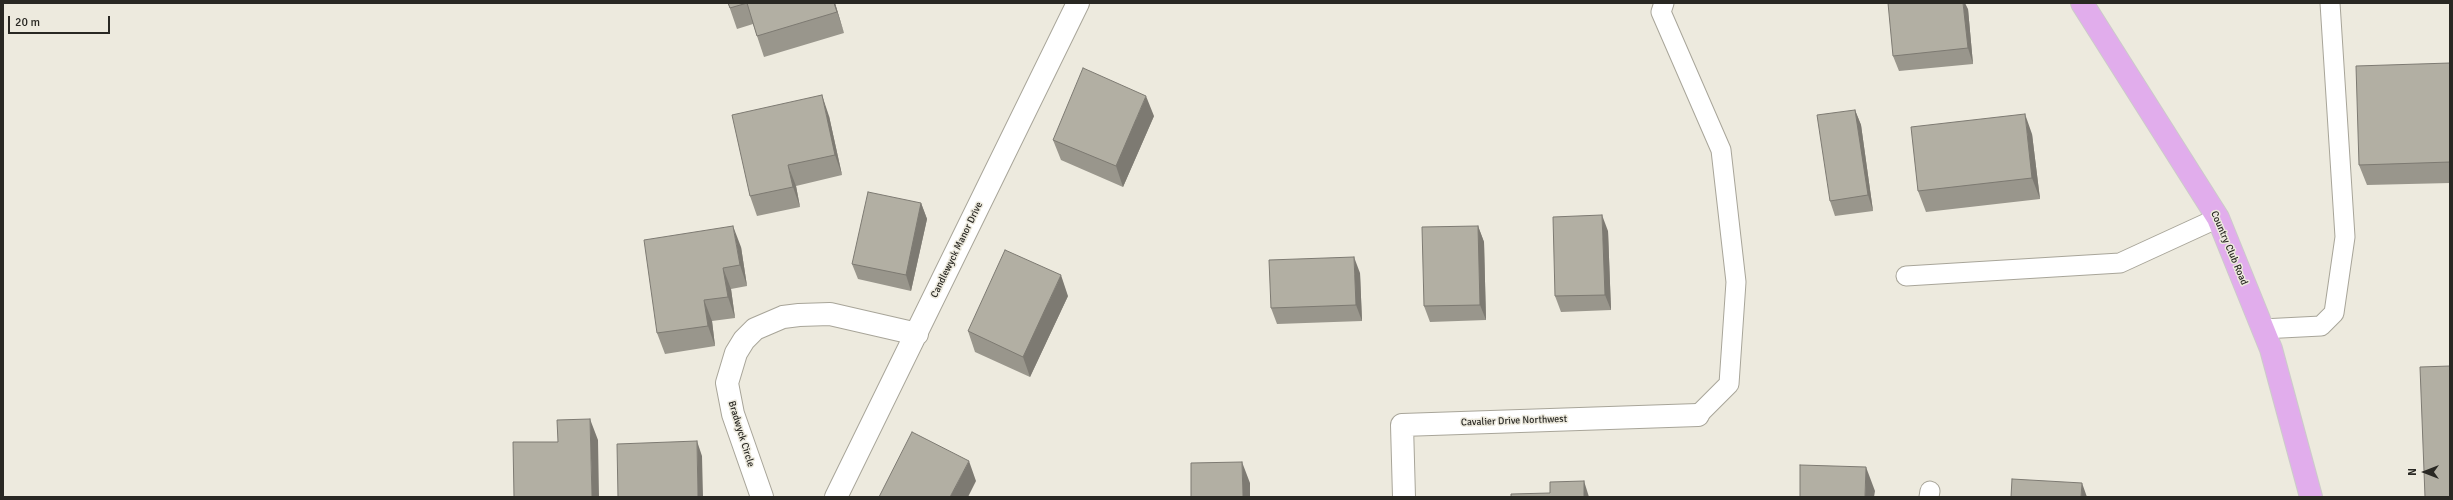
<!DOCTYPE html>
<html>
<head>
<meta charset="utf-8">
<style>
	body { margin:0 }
	#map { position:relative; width:2453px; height:500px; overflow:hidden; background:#edeade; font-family:Signika,sans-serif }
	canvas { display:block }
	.frame { position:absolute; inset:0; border:4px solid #292823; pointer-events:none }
	.north { position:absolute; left:2405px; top:452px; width:40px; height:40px; -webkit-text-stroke:3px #edeade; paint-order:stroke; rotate:270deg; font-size:11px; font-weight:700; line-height:16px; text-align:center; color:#292823 }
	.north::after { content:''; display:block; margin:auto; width:14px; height:18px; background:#292823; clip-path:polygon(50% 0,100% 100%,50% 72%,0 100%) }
	.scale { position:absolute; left:8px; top:16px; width:102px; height:18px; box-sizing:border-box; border:2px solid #292823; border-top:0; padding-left:5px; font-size:12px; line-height:14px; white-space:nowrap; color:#292823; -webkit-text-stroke:3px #edeade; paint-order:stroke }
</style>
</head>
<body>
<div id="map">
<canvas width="2453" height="500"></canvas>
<div class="frame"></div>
<div class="north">N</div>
<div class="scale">20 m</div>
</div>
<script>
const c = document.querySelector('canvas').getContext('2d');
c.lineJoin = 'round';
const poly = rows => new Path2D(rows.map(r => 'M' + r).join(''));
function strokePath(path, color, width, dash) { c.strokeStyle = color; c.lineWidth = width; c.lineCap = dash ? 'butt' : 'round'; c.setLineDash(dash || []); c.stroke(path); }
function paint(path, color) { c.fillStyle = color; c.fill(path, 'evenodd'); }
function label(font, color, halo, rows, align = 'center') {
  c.font = font + ' Signika,sans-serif'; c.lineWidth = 3; c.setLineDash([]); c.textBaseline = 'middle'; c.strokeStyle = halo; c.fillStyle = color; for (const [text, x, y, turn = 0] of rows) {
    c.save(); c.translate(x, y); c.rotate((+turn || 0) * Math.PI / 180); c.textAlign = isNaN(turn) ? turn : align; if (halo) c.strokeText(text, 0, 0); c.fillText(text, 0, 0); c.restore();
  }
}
const lane = poly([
	[1664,3,1661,12,1721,150,1736,282,1729,384,1698,415],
	[1906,276,2120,263,2218,218],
	[2262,329,2321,326,2334,313,2345,237,2330,3],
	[1929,497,1930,491]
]);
const street = poly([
	[762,497,733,414,727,383,736,353,744,340,755,329,783,317,799,315,830,314,917,334],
	[836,497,1078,3],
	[1404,497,1402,425,1698,415]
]);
const primary = poly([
	[2082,3,2218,218,2271,349,2311,497]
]);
strokePath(lane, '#a8a599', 21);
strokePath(street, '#a8a599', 24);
strokePath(primary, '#cccbca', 24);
strokePath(lane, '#fff', 19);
strokePath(street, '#fff', 22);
strokePath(primary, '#e1adec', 22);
paint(poly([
	[728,3,835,3,844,33,764,57,753,24,737,29],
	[1968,9,1973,64,1899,71,1893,56],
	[2450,63,2450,183,2367,185,2359,165],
	[1855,110,1861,125,1873,211,1835,216,1830,201],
	[829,116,842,175,796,186,800,207,757,216,750,196],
	[1154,116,1123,187,1061,160,1053,140],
	[2032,134,2040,199,1926,212,1918,191],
	[921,203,927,219,911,291,858,279,852,264],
	[1478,226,1484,242,1486,320,1430,322,1424,306],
	[1608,231,1611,310,1561,312,1555,296],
	[741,247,747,286,731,289,735,318,712,321,715,346,665,354,657,333],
	[1360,273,1362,321,1277,324,1271,308],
	[1068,296,1030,377,975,352,968,331]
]), '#99968c');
paint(poly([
	[834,3,835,3,844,33],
	[1963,3,1965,3,1968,9,1973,64,1968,48],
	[822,95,829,116,842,175,835,155],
	[1146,96,1154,116,1123,187,1116,166],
	[1855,110,1861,125,1873,211,1868,195],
	[2025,114,2032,134,2040,199,2032,178],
	[788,165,796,186,800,207,793,187],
	[921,203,927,219,911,291,906,275],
	[1602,215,1608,231,1611,310,1605,295],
	[733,226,741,247,747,286,740,265],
	[1478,226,1484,242,1486,320,1480,305],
	[1354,257,1360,273,1362,321,1356,305],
	[723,268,731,289,735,318,728,297],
	[1061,275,1068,296,1030,377,1023,357],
	[704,300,712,321,715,346,708,326],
	[590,419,598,440,599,497,592,497],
	[697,441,702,456,703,497,698,497],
	[969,461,976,481,968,497,950,497],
	[1242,462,1250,483,1250,497,1243,497],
	[1866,467,1875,491,1874,497,1865,497],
	[1584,481,1589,497,1584,497],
	[2082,483,2087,497,2081,497]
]), '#7d7a72');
const building = poly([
	[728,3,834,3,837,12,757,36,747,3,730,8,728,3],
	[1888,3,1963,3,1968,48,1893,56,1888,3],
	[2450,63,2450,162,2359,165,2356,66,2450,63],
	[1083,68,1146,96,1116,166,1053,140,1083,68],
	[822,95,835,155,788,165,793,187,750,196,732,115,822,95],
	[1855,110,1868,195,1830,201,1817,115,1855,110],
	[2025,114,2032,178,1918,191,1911,127,2025,114],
	[868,192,921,203,906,275,852,264,868,192],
	[1602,215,1605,295,1555,296,1553,217,1602,215],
	[733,226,740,265,723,268,728,297,704,300,708,326,657,333,644,240,733,226],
	[1478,226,1480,305,1424,306,1422,227,1478,226],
	[1005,250,1061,275,1023,357,968,331,1005,250],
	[1354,257,1356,305,1271,308,1269,260,1354,257],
	[2450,366,2450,497,2425,497,2420,367,2450,366],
	[590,419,592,497,514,497,513,442,558,442,557,420,590,419],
	[912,432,969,461,950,497,879,497,912,432],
	[697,441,698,497,618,497,617,444,697,441],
	[1242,462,1243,497,1191,497,1191,463,1242,462],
	[1800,465,1866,467,1865,497,1800,497,1800,465],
	[2012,479,2082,483,2081,497,2011,497,2012,479],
	[1584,481,1584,497,1511,497,1511,494,1550,493,1550,482,1584,481]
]);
paint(building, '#b2afa3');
strokePath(building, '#7d7a72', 1);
label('10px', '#292823', '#edeade', [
	["Country Club Road",2229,248,67],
	["Candlewyck Manor Drive",957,250,-64],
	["Cavalier Drive Northwest",1514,421,-2],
	["Bradwyck Circle",741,434,73]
]);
</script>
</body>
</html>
